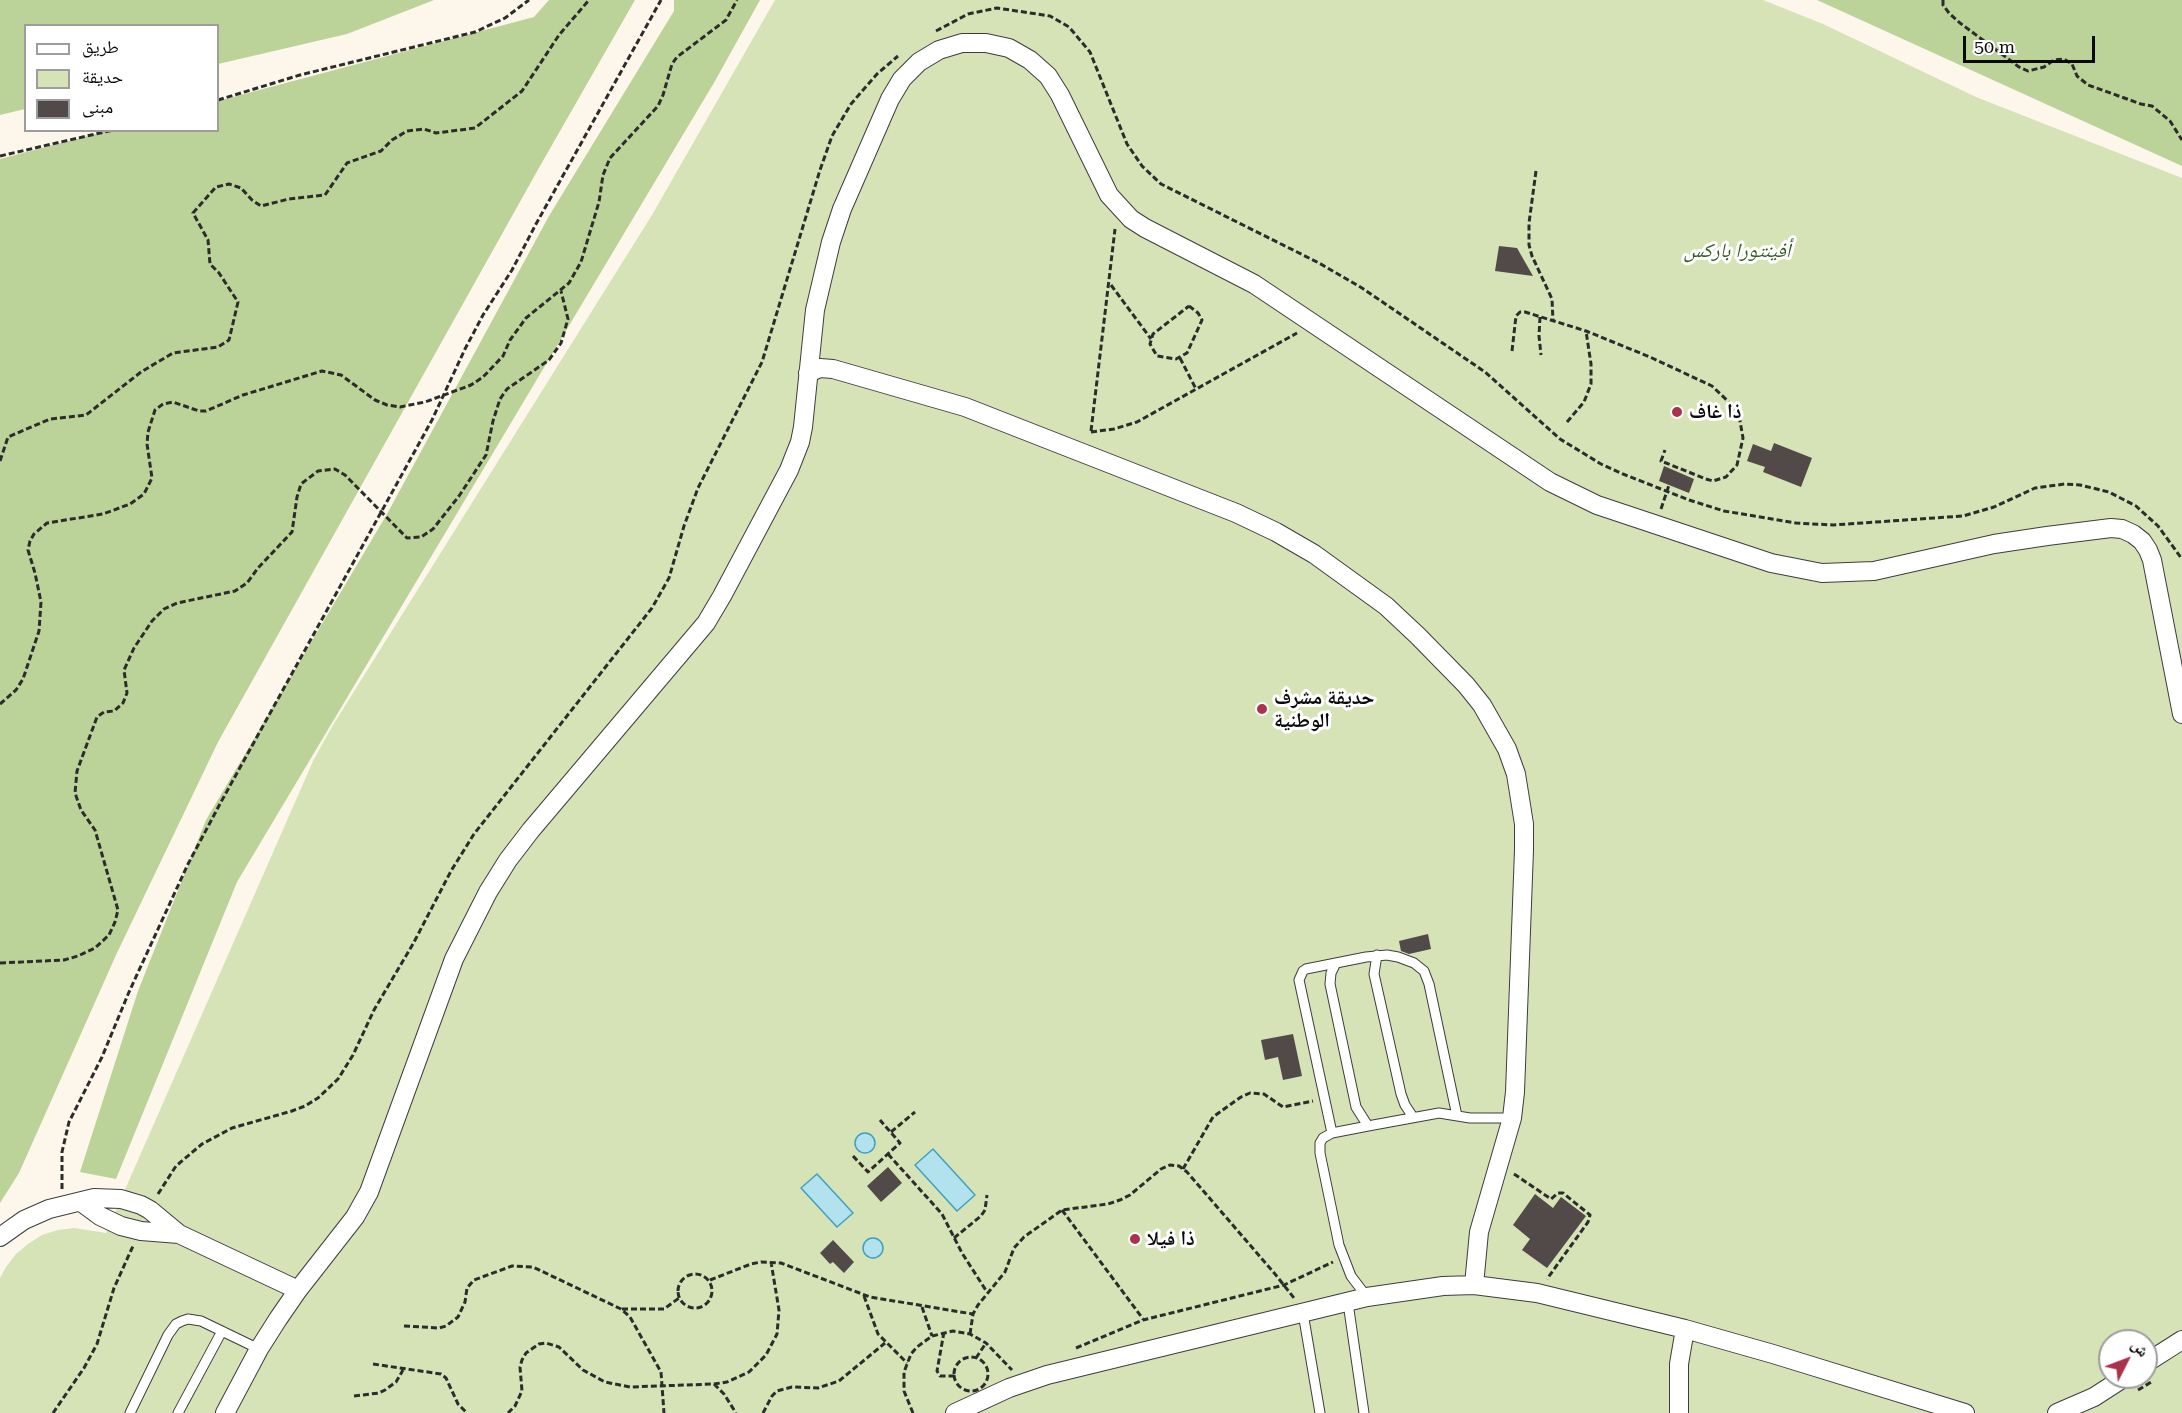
<!DOCTYPE html>
<html>
<head>
<meta charset="utf-8">
<style>
	body { margin:0 }
	#map { position:relative; width:2182px; height:1413px; overflow:hidden; background:#fdf6ea; font-family:"Roboto Serif","Noto Naskh Arabic",serif }
	canvas { display:block }
	.legend { position:absolute; left:24px; top:24px; width:195px; height:108px; box-sizing:border-box; background:#fff; border:2px solid #9d9d9d; margin:0; padding:8px 10px; list-style:none; font-size:18px; color:#0a0a0a }
	.legend li { display:flex; align-items:center; gap:12px; height:30px }
	.legend b { width:30px; border:2px solid #9d9d9d }
	.north { position:absolute; left:2098px; top:1329px; width:60px; height:60px; box-sizing:border-box; background:#fff; border:2px solid #9d9d9d; border-radius:50%; rotate:48deg; font-size:16px; font-weight:700; line-height:24px; text-align:center; color:#0a0a0a }
	.north::after { content:''; display:block; margin:auto; width:21px; height:27px; background:#ac314a; clip-path:polygon(50% 0,100% 100%,50% 72%,0 100%) }
	.scale { position:absolute; left:1963px; top:36px; width:132px; height:27px; box-sizing:border-box; border:3px solid #0a0a0a; border-top:0; padding-left:8px; font-size:18px; line-height:21px; white-space:nowrap; color:#0a0a0a; -webkit-text-stroke:4px #fff; paint-order:stroke }
</style>
</head>
<body>
<div id="map">
<canvas width="2182" height="1413"></canvas>
<ul class="legend">
<li><b style="height:8px;background:#fff"></b>طريق</li>
<li><b style="height:16px;background:#d5e3b7"></b>حديقة</li>
<li><b style="height:16px;background:#524a48"></b>مبنى</li>
</ul>
<div class="north">ش</div>
<div class="scale">50 m</div>
</div>
<script>
const c = document.querySelector('canvas').getContext('2d');
c.lineJoin = 'round';
function paint(path, color) { c.fillStyle = color; c.fill(path, 'evenodd'); }
const poly = rows => new Path2D(rows.map(r => 'M' + r).join(''));
function strokePath(path, color, width, dash) { c.strokeStyle = color; c.lineWidth = width; c.lineCap = dash ? 'butt' : 'round'; c.setLineDash(dash || []); c.stroke(path); }
function label(font, color, halo, rows, align = 'center') {
  c.font = font + ' "Roboto Serif","Noto Naskh Arabic",serif'; c.lineWidth = 6; c.setLineDash([]); c.textBaseline = 'middle'; c.strokeStyle = halo; c.fillStyle = color; for (const [text, x, y, turn = 0] of rows) {
    c.save(); c.translate(x, y); c.rotate((+turn || 0) * Math.PI / 180); c.textAlign = isNaN(turn) ? turn : align; if (halo) c.strokeText(text, 0, 0); c.fillText(text, 0, 0); c.restore();
  }
}
paint(poly([
	[775,0,1763,0,1823,24,1976,97,2182,178,2182,1413,0,1413,0,1278,6,1267,16,1254,28,1244,42,1235,58,1230,74,1228,106,1233,314,759,333,725,652,215],
	[2110,1341,2146,1341,2146,1377,2110,1377]
]), '#d5e3b7');
paint(poly([
	[0,0,434,0,347,34,218,64,218,26,26,26,25,109,0,115],
	[549,0,635,0,540,166,218,742,116,955,19,1173,0,1203,0,159,107,131,218,130,218,101,534,17],
	[674,0,760,0,715,81,237,882,116,1179,80,1172,138,991,206,820,387,514,549,216,674,11],
	[1817,0,2182,0,2182,166]
]), '#bbd298');
const water = poly([
	'855 1143a10 10 0 1 1 20 0a10 10 0 1 1-20 0Z',
	[933,1149,975,1195,957,1211,915,1165,933,1149],
	[817,1174,853,1213,837,1227,801,1188,817,1174],
	'863 1248a10 10 0 1 1 20 0a10 10 0 1 1-20 0Z'
]);
paint(water, '#b3e2ef');
strokePath(water, '#42a0bf', 1.5);
paint(poly([
	[1499,246,1517,248,1533,276,1495,271],
	[1774,443,1812,458,1801,487,1763,472,1765,467,1747,461,1753,444,1771,451],
	[1664,466,1694,479,1689,493,1659,481],
	[1428,934,1431,949,1409,954,1401,951,1399,941],
	[1293,1034,1302,1076,1283,1080,1278,1057,1265,1060,1261,1040],
	[888,1167,902,1183,881,1202,867,1186],
	[1535,1194,1553,1208,1561,1197,1586,1216,1547,1268,1522,1250,1530,1239,1513,1225],
	[833,1240,854,1262,844,1273,833,1262,830,1264,820,1253]
]), '#524a48');
const service = poly([
	[1377,955,1374,974,1401,1094,1405,1105,1413,1117],
	[1336,963,1331,973,1330,984,1356,1107,1368,1126],
	[1332,1133,1299,980,1303,971,1306,969,1366,957,1387,955,1398,957,1414,963,1424,971,1429,984,1457,1116],
	[1367,1297,1351,1276,1339,1245,1320,1153,1320,1143,1323,1138,1332,1133,1368,1126,1439,1113,1470,1118,1512,1118],
	[1348,1303,1364,1413],
	[1303,1313,1320,1413],
	[130,1413,168,1335,176,1324,182,1321,188,1319,201,1321,259,1349],
	[178,1413,222,1331]
]);
const minor = poly([
	[808,373,820,368,833,369,965,407,1236,513,1276,532,1314,554,1386,606,1418,636,1466,685,1482,705,1507,749,1516,774,1524,824,1524,850,1515,1092,1512,1118,1479,1232,1474,1285],
	[81,1202,100,1216,121,1226,141,1231,179,1234],
	[0,1237,24,1220,49,1209,94,1198,121,1199,141,1205,150,1210,179,1234,298,1290],
	[2146,1363,2182,1340],
	[225,1413,259,1349,278,1319,298,1290,355,1217,369,1192,454,959,488,892,508,860,531,830,706,623,722,596,789,470,800,442,803,427,815,310,831,242,842,209,890,99,902,79,919,62,939,50,962,43,986,43,1009,48,1030,60,1048,76,1060,95,1109,195,1131,219,1145,228,1254,284,1550,482,1597,505,1771,563,1822,573,1874,571,1994,544,2047,536,2111,528,2122,529,2133,534,2142,541,2148,550,2152,560,2182,714],
	[955,1413,1009,1388,1047,1375,1367,1297,1443,1286,1474,1285,1537,1293,1685,1329,1773,1354,1965,1413],
	[1679,1413,1679,1364,1685,1329],
	[2057,1413,2094,1397,2125,1377]
]);
strokePath(service, '#3d3d3d', 11);
strokePath(minor, '#3d3d3d', 20);
strokePath(poly([
	[1943,0,1943,5,1949,13,1960,23,2019,67,2028,71,2044,67,2054,60,2064,59,2072,64,2077,76,2088,85,2141,104,2152,106,2170,121,2182,140],
	[936,31,968,14,997,8,1050,16,1069,27,1090,52,1127,144,1142,166,1161,184,1319,263,1362,288,1485,372,1560,439,1601,464,1623,474,1689,500,1724,511,1796,523,1833,525,1963,516,1994,507,2035,488,2065,484,2080,485,2109,492,2136,506,2158,526,2182,559],
	[218,100,300,75,475,32,505,18,529,0],
	[0,156,113,130],
	[1536,171,1529,223,1529,245,1532,256,1552,299,1553,321],
	[1111,285,1151,339],
	[1189,306,1198,313,1202,320,1187,353,1176,359,1157,356,1150,344,1153,334,1189,306],
	[1540,317,1539,336,1541,355],
	[1512,351,1516,316,1520,312,1525,312,1586,331,1650,357,1712,386,1732,405,1740,421,1743,438,1737,465,1726,477,1713,481,1706,479,1661,461,1665,450],
	[1180,358,1196,389],
	[1567,422,1584,402,1591,384,1591,364,1586,331],
	[1091,431,1115,229],
	[1091,432,1114,429,1137,422,1297,333],
	[0,461,8,437,50,419,86,415,141,372,173,353,218,347,229,340,238,302,219,273,210,264,208,240,193,213,216,187,229,184,241,188,252,200,261,206,289,199,325,195,347,163,381,151,392,140,407,131,424,129,436,133,475,128,522,91,559,35,589,0],
	[1661,509,1669,485],
	[0,704,16,690,23,679,39,631,41,602,35,573,28,550,30,541,34,534,47,523,103,514,130,504,144,494,152,478,147,444,148,432,155,410,163,404,173,402,199,411,206,411,243,395,322,371,341,375,375,400,387,405,400,407,425,402,471,385,483,377,503,356,510,340,526,318,569,283,581,262,599,202,603,175,610,158,658,106,663,95,672,64,677,57,726,20,737,0],
	[0,963,64,960,78,956,95,948,109,935,115,922,118,910,95,830,81,810,75,793,77,771,97,717,104,712,114,711,123,703,127,693,124,670,134,648,152,621,164,609,177,603,235,591,247,583,258,568,292,532,297,497,301,484,318,471,335,469,345,475,407,538,421,537,433,529,459,496,486,455,493,421,500,399,507,389,549,360,561,343,568,319,561,291],
	[891,1132,915,1112],
	[888,1154,942,1214,962,1253,987,1292],
	[853,1156,868,1172,900,1143,880,1120],
	[1183,1169,1213,1117,1241,1097,1250,1093,1264,1094,1283,1107,1313,1101],
	[1514,1174,1551,1199,1558,1193,1563,1193,1590,1215,1588,1222,1547,1279],
	[62,1189,62,1152,69,1122,102,1057,129,992,188,864,221,802,432,420,465,349,483,315,512,270,536,224,661,0],
	[158,1194,176,1166,202,1144,232,1128,292,1111,305,1106,318,1098,338,1079,353,1055,374,1010,413,944,451,871,474,834,652,608,669,578,684,526,698,488,762,362,820,170,832,136,851,104,877,74,898,56],
	[1062,1210,1143,1319],
	[954,1238,981,1216,985,1210,987,1195],
	'678 1291a17 17 0 1 1 34 0a17 17 0 1 1-34 0Z',
	[710,1280,751,1264,761,1262,781,1263,870,1297,973,1314],
	[864,1296,878,1334,907,1363],
	[922,1307,932,1336],
	[622,1309,664,1309,679,1298],
	[404,1326,439,1328,446,1326,458,1317,465,1302,467,1288,474,1280,512,1266,533,1267,621,1309,630,1317,661,1372,664,1413],
	[944,1332,937,1371,940,1376,955,1376],
	[970,1334,973,1314,978,1305,1005,1272,1014,1248,1024,1237,1062,1210,1108,1204,1120,1200,1130,1195,1161,1169,1170,1165,1179,1166,1187,1172,1275,1274,1294,1298],
	[1076,1348,1143,1320,1284,1285,1333,1262],
	'954 1374a17 17 0 1 1 34 0a17 17 0 1 1-34 0Z',
	[976,1358,986,1343],
	[373,1364,441,1374,446,1378,458,1404,467,1413],
	[714,1384,724,1394,736,1413],
	[2138,1390,2153,1381],
	[354,1396,379,1393,385,1390,396,1382,403,1370],
	[53,1413,84,1368,97,1344,114,1288,133,1246],
	[508,1413,515,1406,522,1391,520,1367,522,1360,526,1353,539,1344,546,1343,559,1347,583,1370,605,1382,630,1387,714,1384,727,1382,749,1372,766,1355,777,1334,779,1310,771,1262],
	[763,1413,772,1396,777,1391,792,1387,818,1388,839,1381,885,1343],
	[913,1413,904,1391,904,1372,911,1354,917,1347,932,1336,953,1331,970,1334,986,1343,1012,1370]
]), '#2c2c2c', 3, [6, 3]);
strokePath(service, '#fff', 9);
strokePath(minor, '#fff', 18);
for (const [x, y, r, color] of [
	[1677,412,6,"#ac314a"],
	[1262,709,6,"#ac314a"],
	[1135,1239,6,"#ac314a"]
]) { const dot = new Path2D(); dot.arc(x, y, r, 0, 2 * Math.PI); c.fillStyle = color; c.fill(dot); strokePath(dot, '#fff', 2); }
label('italic 20px', '#375b22', '#fff', [
	["أفينتورا باركس",1737,251]
]);
label('bold 20px', '#0a0a0a', '#fff', [
	["ذا غاف",1689,412],
	["حديقة مشرف",1274,698],
	["الوطنية",1274,721],
	["ذا فيلا",1147,1239]
], 'left');
</script>
</body>
</html>
